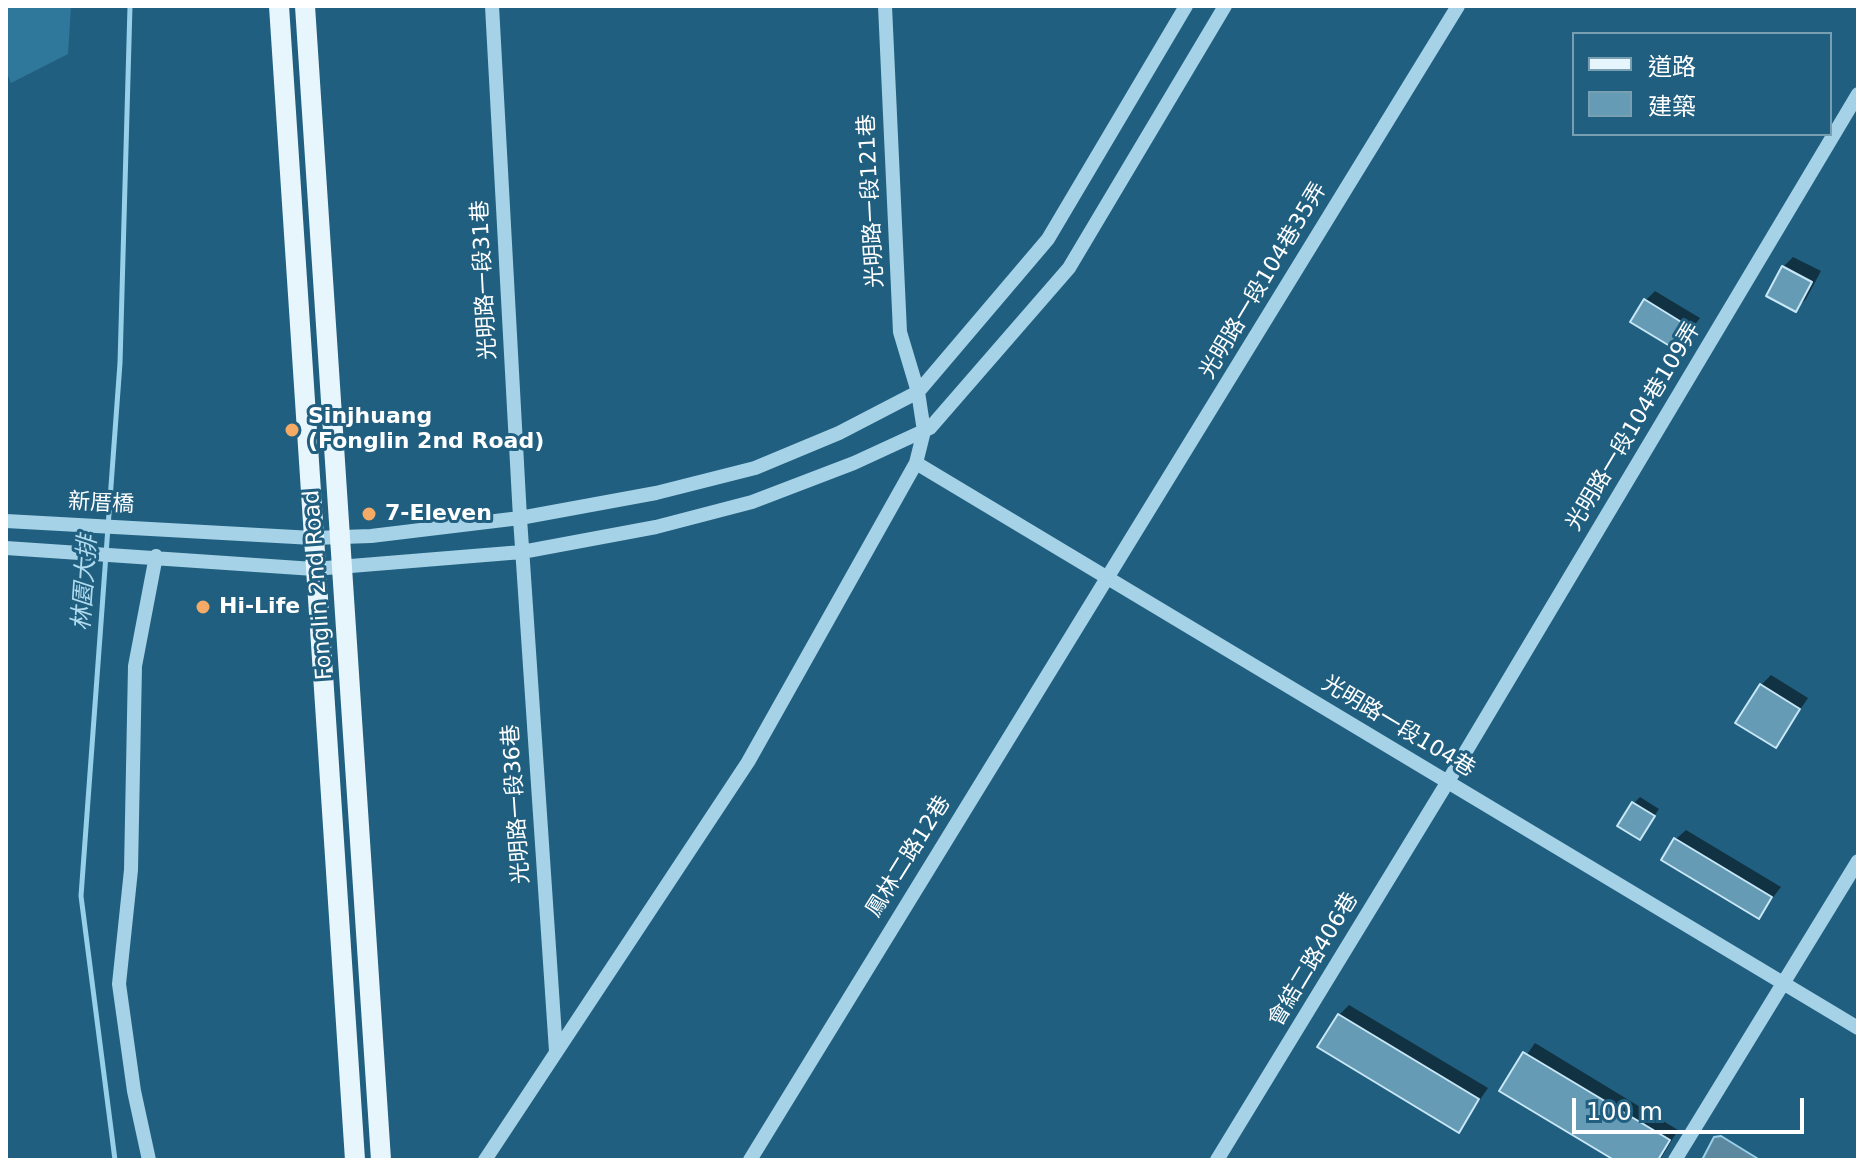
<!DOCTYPE html>
<html>
<head>
<meta charset="utf-8">
<style>
	body { margin:0 }
	#map { position:relative; width:1864px; height:1166px; overflow:hidden; background:#205f7f; font-family:"DejaVu Sans","Noto Sans TC",sans-serif }
	canvas { display:block }
	.frame { position:absolute; inset:0; border:8px solid #fff; pointer-events:none }
	.legend { position:absolute; left:1572px; top:32px; width:260px; height:104px; box-sizing:border-box; background:#205f7f; border:2px solid #799fb2; margin:0; padding:10px 14px; list-style:none; font-size:24px; color:#fff }
	.legend li { display:flex; align-items:center; gap:16px; height:40px }
	.legend b { width:40px; border:2px solid #799fb2 }
	.scale { position:absolute; left:1572px; top:1098px; width:232px; height:36px; box-sizing:border-box; border:4px solid #fff; border-top:0; padding-left:10px; font-size:24px; line-height:28px; white-space:nowrap; color:#fff; -webkit-text-stroke:6px #205f7f; paint-order:stroke }
</style>
</head>
<body>
<div id="map">
<canvas width="1864" height="1166"></canvas>
<div class="frame"></div>
<ul class="legend">
<li><b style="height:10px;background:#e7f5fd"></b>道路</li>
<li><b style="height:22px;background:#669bb6"></b>建築</li>
</ul>
<div class="scale">100 m</div>
</div>
<script>
const c = document.querySelector('canvas').getContext('2d');
c.lineJoin = 'round';
function paint(path, color) { c.fillStyle = color; c.fill(path, 'evenodd'); }
const poly = rows => new Path2D(rows.map(r => 'M' + r).join(''));
function strokePath(path, color, width, dash) { c.strokeStyle = color; c.lineWidth = width; c.lineCap = dash ? 'butt' : 'round'; c.setLineDash(dash || []); c.stroke(path); }
function label(font, color, halo, rows, align = 'center') {
  c.font = font + ' "DejaVu Sans","Noto Sans TC",sans-serif'; c.lineWidth = 6; c.setLineDash([]); c.textBaseline = 'middle'; c.strokeStyle = halo; c.fillStyle = color; for (const [text, x, y, turn = 0] of rows) {
    c.save(); c.translate(x, y); c.rotate((+turn || 0) * Math.PI / 180); c.textAlign = isNaN(turn) ? turn : align; if (halo) c.strokeText(text, 0, 0); c.fillText(text, 0, 0); c.restore();
  }
}
paint(poly([
	[6,6,71,6,68,54,11,83,6,71]
]), '#30789b');
const water = poly([
	[1721,1136,1760,1160,1702,1160,1714,1137,1721,1136]
]);
paint(water, '#5c89a0');
strokePath(water, '#98d0e9', 2);
paint(poly([
	[1793,257,1821,271,1806,299,1796,309,1783,267],
	[1655,291,1700,318,1677,348,1645,301],
	[1771,675,1808,698,1776,745,1761,685],
	[1640,797,1659,809,1640,837,1634,803],
	[1686,830,1781,887,1758,917,1676,839],
	[1349,1005,1488,1088,1459,1130,1339,1015],
	[1535,1043,1678,1130,1660,1160,1618,1160,1502,1090]
]), '#0007');
strokePath(poly([
	[115,1160,81,896,120,363,130,6]
]), '#98d0e9', 5);
const building = poly([
	[1782,266,1812,282,1796,312,1766,296,1782,266],
	[1644,299,1691,328,1678,351,1630,322,1644,299],
	[1760,684,1800,709,1776,748,1735,723,1760,684],
	[1632,802,1655,816,1640,840,1617,826,1632,802],
	[1674,838,1772,897,1759,919,1661,860,1674,838],
	[1338,1014,1479,1099,1459,1133,1317,1047,1338,1014],
	[1523,1052,1670,1140,1658,1160,1614,1160,1499,1091,1523,1052]
]);
paint(building, '#669bb6');
strokePath(building, '#c8e7f6', 2);
strokePath(poly([
	[492,6,520,518,556,1051],
	[916,463,1858,1028],
	[6,521,313,538,371,536,520,518,656,493,755,468,839,433,918,392,1048,239,1186,6],
	[6,548,314,569,522,552,656,527,752,502,854,463,930,428,1069,268,1225,6],
	[149,1160,134,1091,119,984,131,870,135,666,156,556],
	[485,1160,748,762,916,463,924,431,918,392,900,332,885,6],
	[750,1160,1458,6],
	[1217,1160,1447,783,1858,94],
	[1675,1160,1858,861]
]), '#a5d2e7', 14);
strokePath(poly([
	[279,6,355,1160],
	[305,6,381,1160]
]), '#e7f5fd', 20);
for (const [x, y, r, color] of [
	[292,430,8,"#f5ab65"],
	[369,514,8,"#f5ab65"],
	[203,607,8,"#f5ab65"]
]) { const dot = new Path2D(); dot.arc(x, y, r, 0, 2 * Math.PI); c.fillStyle = color; c.fill(dot); strokePath(dot, '#205f7f', 3); }
label('22px', '#fff', '#205f7f', [
	["光明路一段121巷",872,201,-93],
	["光明路一段31巷",485,280,-93],
	["光明路一段104巷35弄",1264,281,-59],
	["光明路一段104巷109弄",1634,427,-59],
	["新厝橋",101,504,3],
	["Fonglin 2nd Road",319,585,-94],
	["光明路一段104巷",1398,727,31],
	["光明路一段36巷",517,804,-94],
	["鳳林二路12巷",909,857,-58],
	["會結二路406巷",1314,960,-59]
]);
label('bold 22px', '#fff', '#205f7f', [
	["Sinjhuang",308,417],
	["(Fonglin 2nd Road)",308,442],
	["7-Eleven",385,514],
	["Hi-Life",219,607]
], 'left');
label('italic 24px', '#b0dbef', '#205f7f', [
	["林園大排",86,583,-86]
]);
</script>
</body>
</html>
